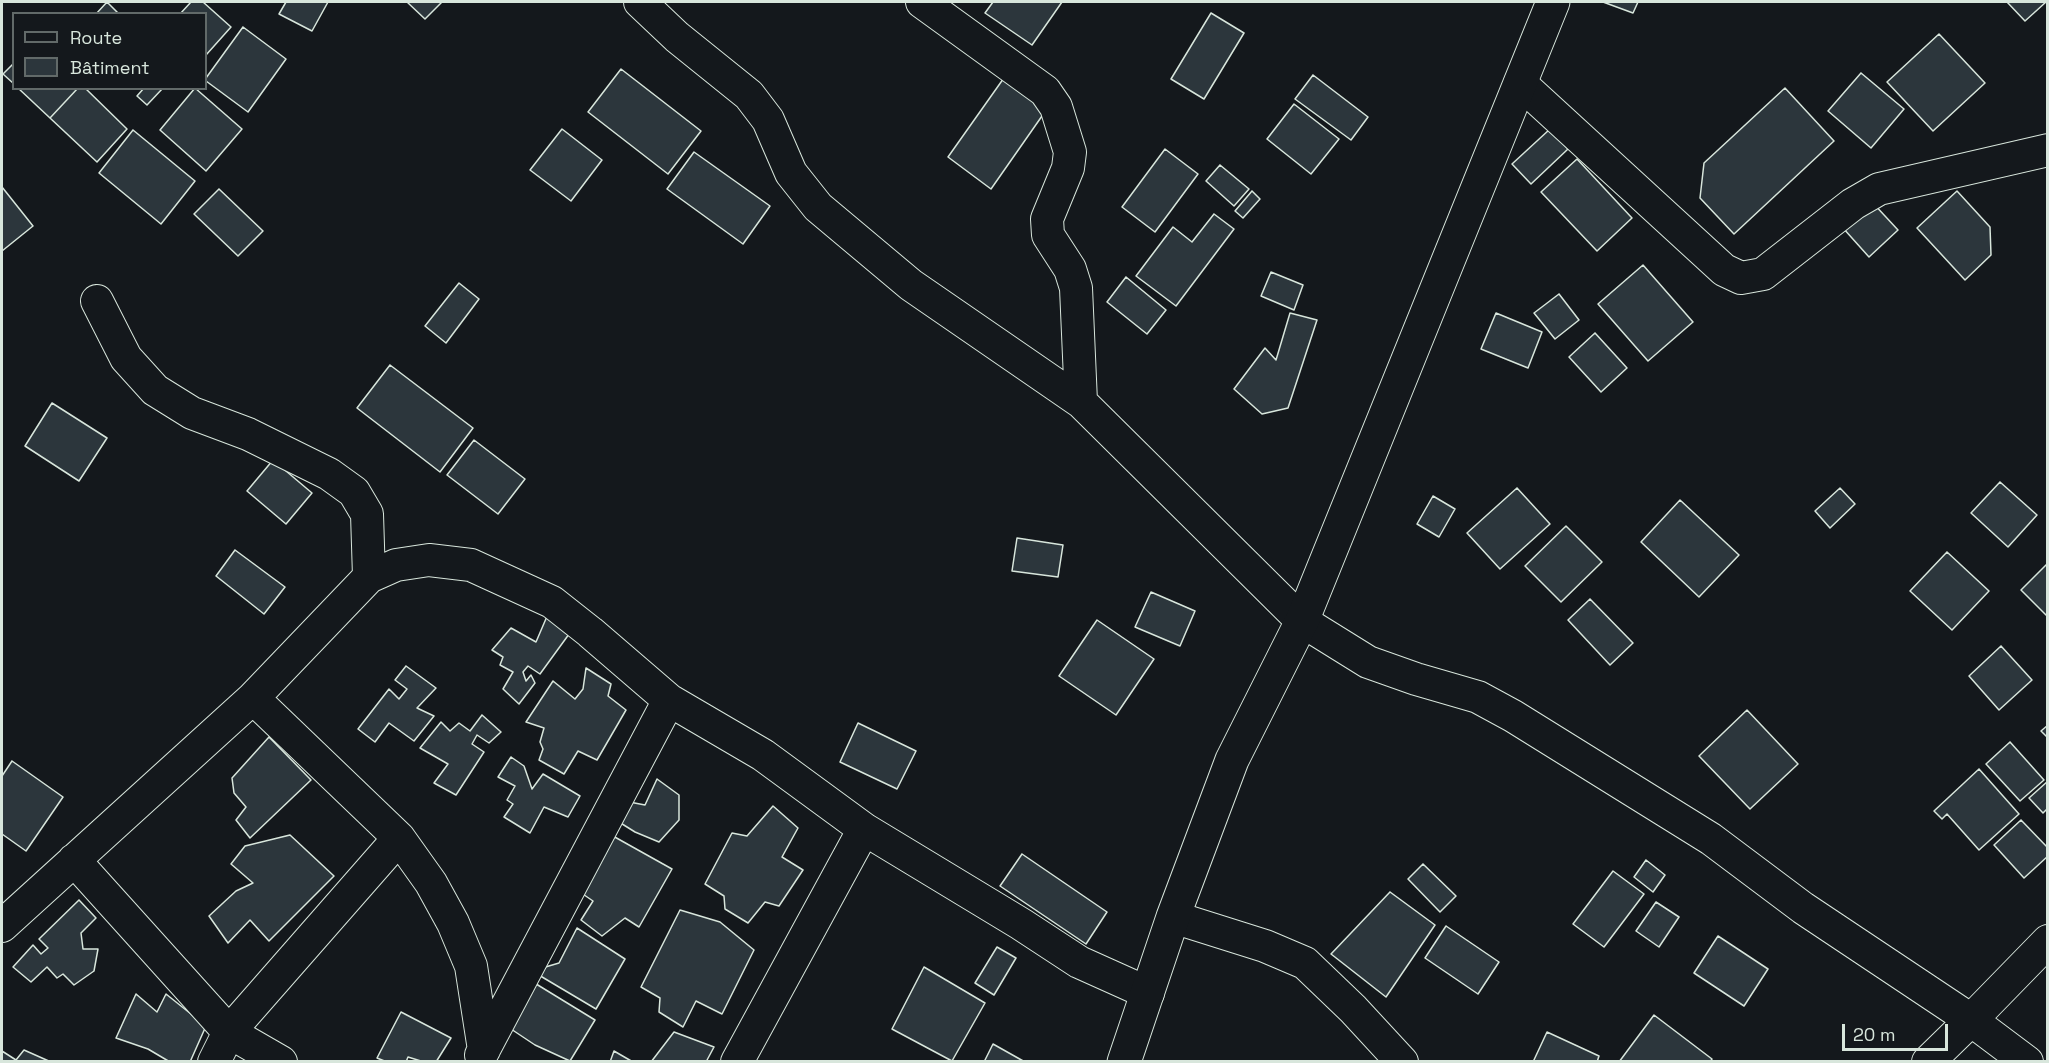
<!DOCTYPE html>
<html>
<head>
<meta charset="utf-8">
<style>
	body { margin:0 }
	#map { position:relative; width:2049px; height:1063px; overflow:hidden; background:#14181c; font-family:"Space Grotesk",sans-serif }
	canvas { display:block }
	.frame { position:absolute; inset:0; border:3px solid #d8e6dc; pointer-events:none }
	.legend { position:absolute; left:12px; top:12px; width:195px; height:78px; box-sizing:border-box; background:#14181c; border:2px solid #626a69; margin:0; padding:8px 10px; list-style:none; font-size:18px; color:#d8e6dc }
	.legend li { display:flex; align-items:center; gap:12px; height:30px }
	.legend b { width:30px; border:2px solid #626a69 }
	.scale { position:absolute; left:1842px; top:1024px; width:106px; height:27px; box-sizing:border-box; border:3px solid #d8e6dc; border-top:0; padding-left:8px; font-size:18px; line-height:21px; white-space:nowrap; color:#d8e6dc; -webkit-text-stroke:4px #14181c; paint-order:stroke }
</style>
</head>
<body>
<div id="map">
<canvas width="2049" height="1063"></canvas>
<div class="frame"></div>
<ul class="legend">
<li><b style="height:8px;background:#14181c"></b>Route</li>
<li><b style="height:16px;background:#2c363c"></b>Bâtiment</li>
</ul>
<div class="scale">20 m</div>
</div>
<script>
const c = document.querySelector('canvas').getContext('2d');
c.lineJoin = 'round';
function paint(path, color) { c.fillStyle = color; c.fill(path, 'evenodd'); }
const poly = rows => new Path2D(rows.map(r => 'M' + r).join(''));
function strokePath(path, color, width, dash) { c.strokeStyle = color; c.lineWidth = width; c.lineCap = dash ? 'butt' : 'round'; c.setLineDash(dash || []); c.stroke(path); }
const building = poly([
	[107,2,119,14,96,14,107,2],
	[191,2,203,2,231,27,206,55,206,14,180,14,191,2],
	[286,2,328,2,312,31,279,14,286,2],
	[407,2,442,2,425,19,407,2],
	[993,2,1062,2,1032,45,985,13,993,2],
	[1603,2,1638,2,1633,13,1603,2],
	[2007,2,2046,2,2025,21,2007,2],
	[1211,13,1244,33,1204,99,1171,79,1211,13],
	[243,27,286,59,248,112,206,81,206,78,243,27],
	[1939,34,1985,83,1933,131,1887,82,1939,34],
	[14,63,14,84,3,74,14,63],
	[621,69,701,131,668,174,588,112,621,69],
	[1861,73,1904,109,1871,148,1828,111,1861,73],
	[1006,75,1049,106,991,189,948,157,1006,75],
	[1313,75,1368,117,1351,140,1295,99,1313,75],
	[18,88,78,88,50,118,18,88],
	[78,88,85,88,127,129,97,162,50,118,78,88],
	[144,88,163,88,147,105,137,96,144,88],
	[195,88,242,129,206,171,160,130,195,88],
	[1785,88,1834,141,1734,234,1700,198,1704,163,1785,88],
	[1294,104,1339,139,1311,174,1267,139,1294,104],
	[562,129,602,160,571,201,530,170,562,129],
	[1550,129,1568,149,1531,184,1512,164,1550,129],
	[133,130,195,181,161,224,99,173,133,130],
	[1165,149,1198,174,1155,232,1122,207,1165,149],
	[694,152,770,206,743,244,667,189,694,152],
	[1577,159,1632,218,1597,251,1541,192,1577,159],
	[1220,165,1249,189,1234,206,1206,181,1220,165],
	[2,187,33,226,2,251,2,187],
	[219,189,263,231,238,256,194,214,219,189],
	[1252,191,1260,199,1243,218,1235,211,1252,191],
	[1957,191,1990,227,1991,255,1965,280,1917,228,1957,191],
	[1872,202,1898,230,1869,257,1843,228,1872,202],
	[1214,214,1234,229,1176,306,1136,276,1173,227,1192,242,1214,214],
	[1643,265,1693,322,1648,361,1598,304,1643,265],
	[1271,272,1303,285,1294,310,1261,296,1271,272],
	[1126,277,1166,310,1147,334,1107,302,1126,277],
	[459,283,479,299,446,343,425,326,459,283],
	[1559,294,1579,320,1555,339,1534,313,1559,294],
	[1290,313,1317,320,1288,408,1262,414,1234,389,1265,348,1276,360,1290,313],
	[1496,313,1542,332,1528,368,1481,349,1496,313],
	[1595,333,1627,368,1601,392,1569,357,1595,333],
	[390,365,473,428,440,472,357,408,390,365],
	[52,403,107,438,79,481,25,446,52,403],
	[474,440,525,479,498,514,447,475,474,440],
	[273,460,312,493,286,524,247,491,273,460],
	[2000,482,2037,515,2008,547,1971,513,2000,482],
	[1517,488,1550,524,1500,569,1467,533,1517,488],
	[1840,488,1855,504,1830,528,1815,511,1840,488],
	[1433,496,1455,509,1439,537,1417,524,1433,496],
	[1680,500,1739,555,1699,597,1641,542,1680,500],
	[1566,526,1602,562,1561,602,1525,566,1566,526],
	[1017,538,1063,545,1058,577,1012,571,1017,538],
	[235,550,285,587,264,614,216,576,235,550],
	[1947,552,1989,591,1952,630,1910,591,1947,552],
	[2048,563,2048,617,2021,590,2048,563],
	[1151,592,1195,611,1180,646,1135,627,1151,592],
	[1590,599,1633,643,1610,665,1568,620,1590,599],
	[548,614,572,630,540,674,528,666,523,672,526,681,531,675,535,683,519,704,503,689,513,672,500,665,503,657,492,650,511,628,536,642,548,614],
	[1097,620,1154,659,1116,715,1059,676,1097,620],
	[2001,646,2032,680,1999,710,1969,676,2001,646],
	[406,666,436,688,417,708,434,716,414,741,389,723,375,742,358,729,389,689,399,699,407,689,395,680,406,666],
	[586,668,611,684,608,696,626,710,597,760,578,751,564,774,539,760,543,749,540,742,544,728,526,722,553,681,575,699,583,689,586,668],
	[1747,710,1798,764,1750,809,1699,756,1747,710],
	[482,715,501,732,489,743,477,735,472,744,484,752,456,795,434,783,448,764,420,748,441,722,450,731,459,723,470,731,482,715],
	[858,723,916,751,897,789,840,762,858,723],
	[2048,725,2048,738,2041,731,2048,725],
	[269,737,311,780,250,838,236,820,246,807,234,793,232,778,269,737],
	[2010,742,2044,780,2020,801,1986,764,2010,742],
	[511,757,524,766,532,789,543,774,580,796,568,817,544,807,530,833,504,817,513,804,507,800,515,786,498,777,511,757],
	[12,761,63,797,26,851,2,834,2,776,12,761],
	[1979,769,2019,814,1979,850,1947,814,1942,819,1934,811,1979,769],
	[657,779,679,795,679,820,659,842,635,832,611,817,619,800,645,805,657,779],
	[2048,781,2048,808,2043,813,2029,798,2048,781],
	[773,806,798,828,782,857,803,870,779,906,765,902,748,923,725,909,724,896,705,884,732,833,747,836,773,806],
	[2021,820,2048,848,2048,856,2024,878,1994,845,2021,820],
	[604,831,672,869,639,927,625,918,602,936,581,920,593,901,574,888,604,831],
	[290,835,334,876,269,941,250,920,228,943,209,916,236,891,253,883,231,864,245,846,290,835],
	[1022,854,1107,912,1086,944,1000,886,1022,854],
	[1646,860,1665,875,1653,892,1634,877,1646,860],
	[1423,864,1456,896,1440,912,1408,879,1423,864],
	[1613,871,1644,894,1604,947,1573,924,1613,871],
	[1390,892,1435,925,1386,997,1331,954,1390,892],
	[79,900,96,918,81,933,83,949,98,949,94,971,74,985,63,974,57,978,47,967,31,982,13,967,33,945,41,954,48,948,39,939,79,900],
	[1656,902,1679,917,1659,947,1636,931,1656,902],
	[680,910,720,922,754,950,722,1014,696,1001,683,1027,659,1012,660,998,641,987,680,910],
	[1446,926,1499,962,1478,994,1425,958,1446,926],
	[577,928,625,959,596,1009,532,971,559,963,577,928],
	[1718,936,1768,969,1744,1006,1694,973,1718,936],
	[997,947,1016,958,994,995,975,983,997,947],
	[924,967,985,1003,952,1061,892,1029,924,967],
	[528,979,595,1020,570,1061,535,1045,505,1025,528,979],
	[136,994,157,1012,166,994,206,1026,190,1062,170,1062,148,1049,116,1038,136,994],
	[401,1012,451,1038,436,1062,424,1062,408,1057,406,1062,387,1062,377,1058,401,1012],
	[1654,1015,1712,1059,1710,1062,1619,1062,1654,1015],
	[674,1032,714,1047,706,1062,651,1062,674,1032],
	[1547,1032,1599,1056,1597,1062,1533,1062,1547,1032],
	[993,1044,1025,1062,984,1062,993,1044],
	[24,1050,51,1062,2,1062,2,1051,16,1060,24,1050],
	[614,1051,633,1062,610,1062,614,1051]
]);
paint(building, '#2c363c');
strokePath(building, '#d8e6dc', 1.5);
const street = poly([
	[640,2,677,37,749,95,768,120,791,173,818,207,911,285,1081,402,1302,621,1368,662,1416,679,1478,697,1513,716,1711,839,1803,908,1971,1020,2027,1062],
	[922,2,1045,91,1056,107,1070,152,1068,168,1047,219,1048,235,1070,269,1076,288,1081,402],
	[1520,83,1724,270,1741,278,1763,274,1853,204,1879,189,2048,150],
	[97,301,126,358,155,390,192,413,248,434,329,474,354,492,367,514,369,577],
	[253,698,399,838,431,883,453,923,471,966,484,1050],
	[74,860,229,1032,281,1062],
	[1173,917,1265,946,1305,963,1353,1009,1402,1062],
	[2,926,253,698,369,577,396,565,429,560,471,565,552,602,590,632,669,700,763,755,864,829,1021,924,1079,962,1148,993],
	[481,1055,669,700],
	[214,1062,229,1032,399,838],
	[737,1062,864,829],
	[1928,1062,1971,1020,2048,941]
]);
const secondary = poly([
	[1124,1062,1173,917,1232,760,1302,621,1553,2]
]);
strokePath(street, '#d8e6dc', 34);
strokePath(secondary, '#d8e6dc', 35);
strokePath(street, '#14181c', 32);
strokePath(secondary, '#14181c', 33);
</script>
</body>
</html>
